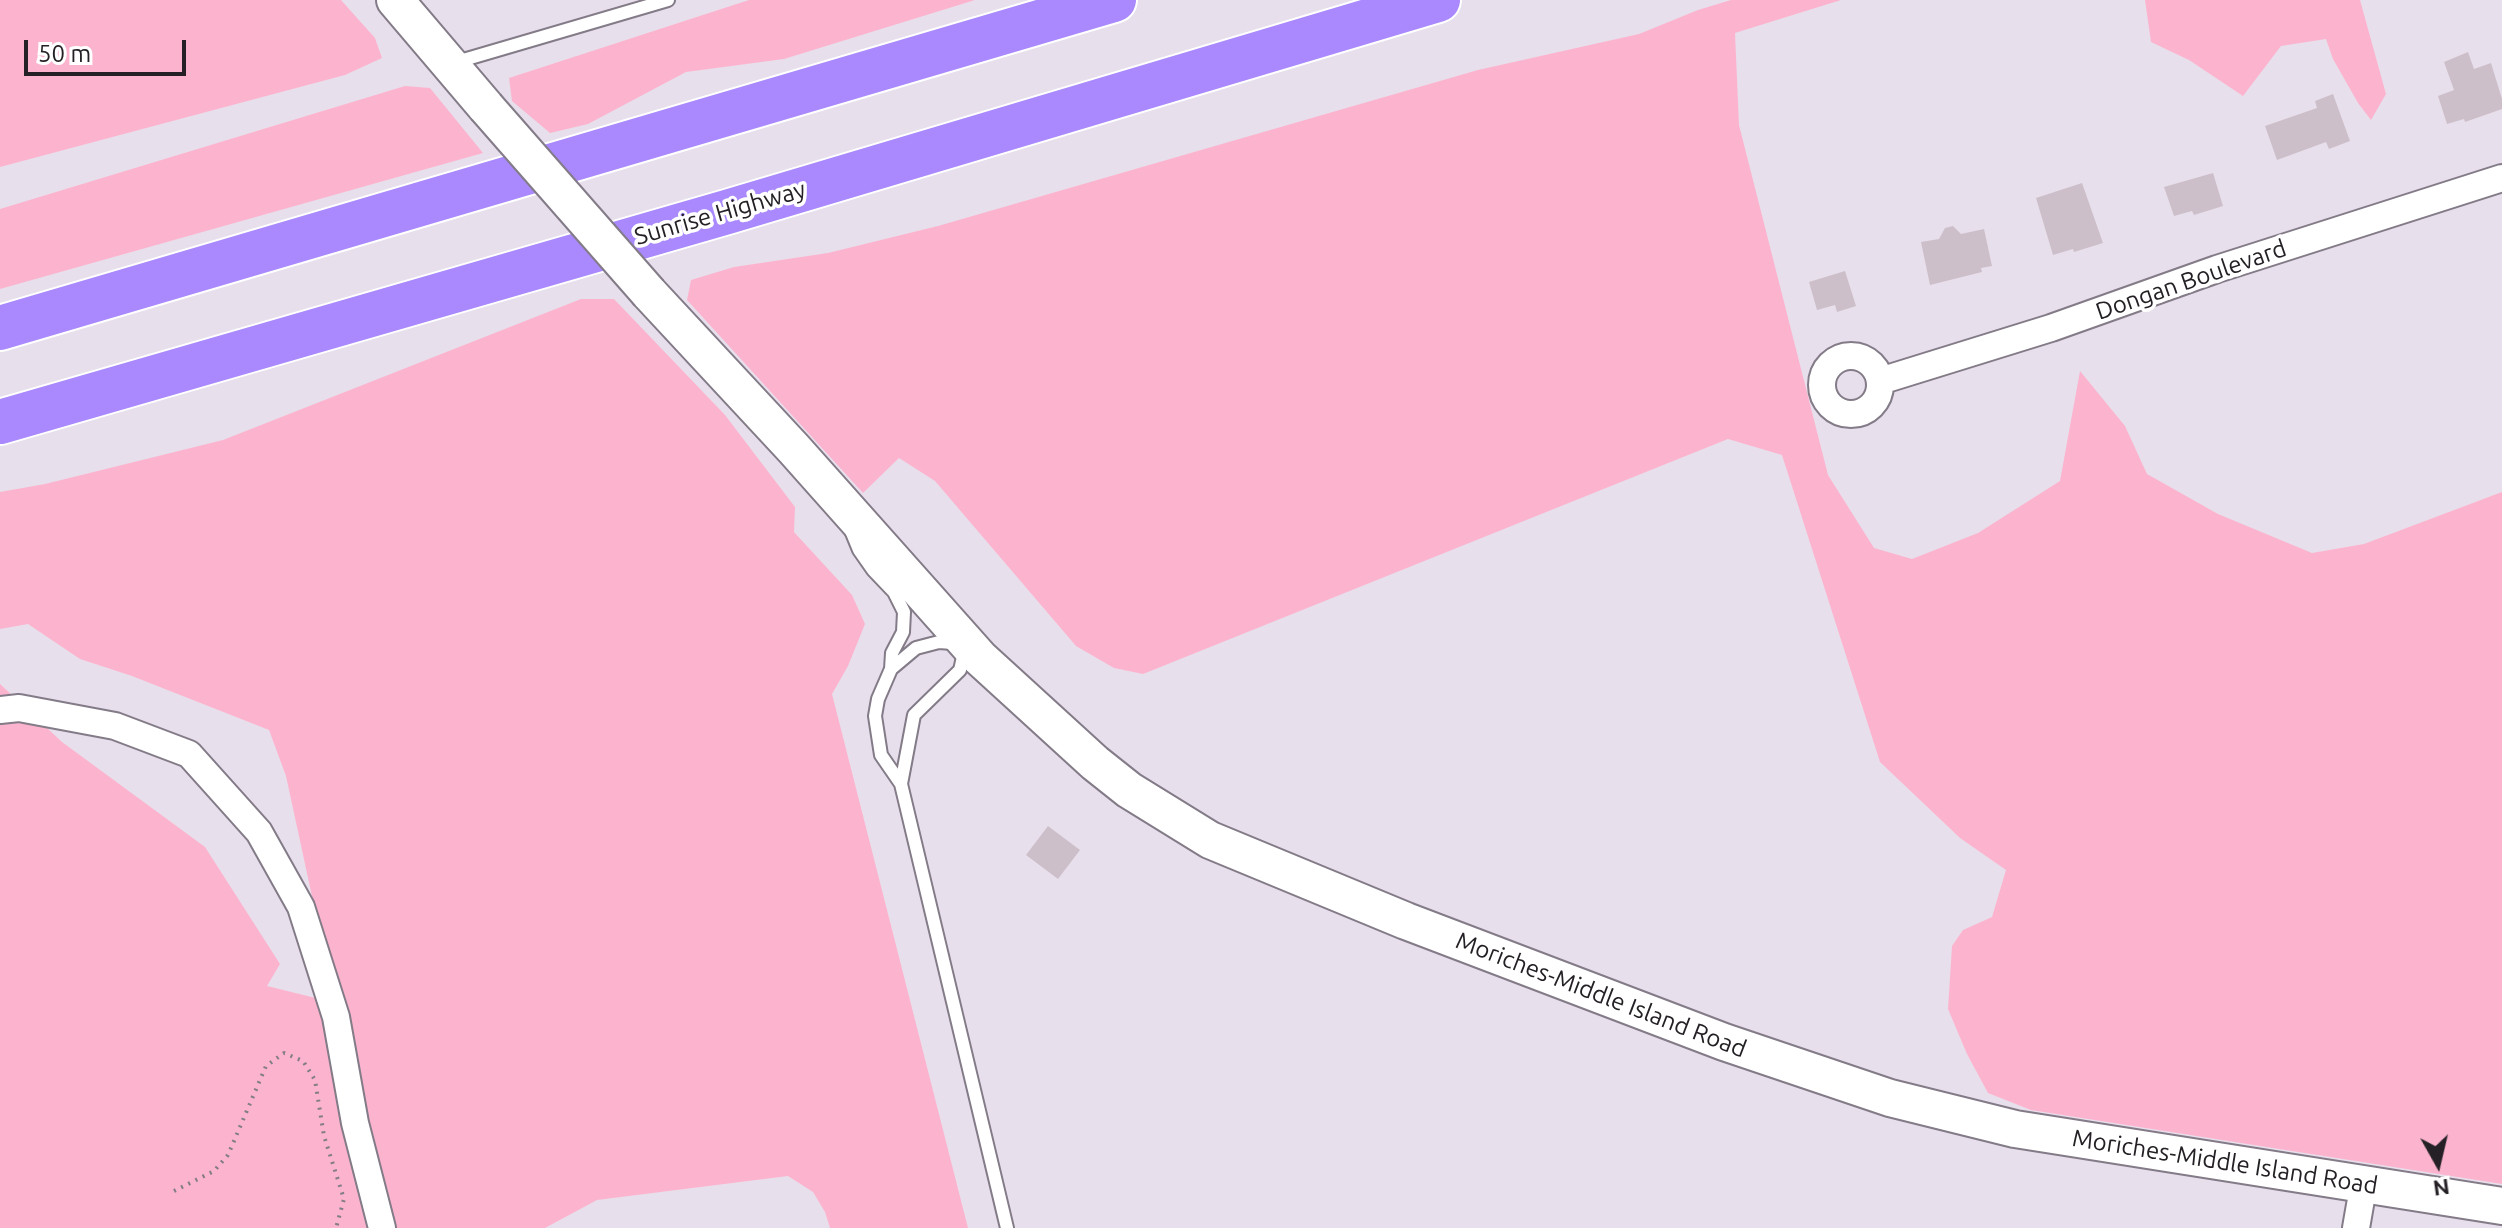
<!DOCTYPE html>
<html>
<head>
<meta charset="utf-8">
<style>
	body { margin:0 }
	#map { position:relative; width:2502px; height:1228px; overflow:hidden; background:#e8dfec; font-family:Ubuntu,sans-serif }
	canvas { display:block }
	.north { position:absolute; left:2398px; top:1124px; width:80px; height:80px; -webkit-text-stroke:6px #fff; paint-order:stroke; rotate:172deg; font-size:22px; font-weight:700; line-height:32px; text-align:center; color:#242025 }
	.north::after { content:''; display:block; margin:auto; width:28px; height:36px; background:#242025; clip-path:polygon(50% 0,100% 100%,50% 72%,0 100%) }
	.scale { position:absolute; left:24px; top:40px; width:162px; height:36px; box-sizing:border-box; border:4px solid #242025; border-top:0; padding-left:10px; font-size:24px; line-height:28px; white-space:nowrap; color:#242025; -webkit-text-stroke:6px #fff; paint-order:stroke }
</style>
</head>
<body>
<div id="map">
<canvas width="2502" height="1228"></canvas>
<div class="north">N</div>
<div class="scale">50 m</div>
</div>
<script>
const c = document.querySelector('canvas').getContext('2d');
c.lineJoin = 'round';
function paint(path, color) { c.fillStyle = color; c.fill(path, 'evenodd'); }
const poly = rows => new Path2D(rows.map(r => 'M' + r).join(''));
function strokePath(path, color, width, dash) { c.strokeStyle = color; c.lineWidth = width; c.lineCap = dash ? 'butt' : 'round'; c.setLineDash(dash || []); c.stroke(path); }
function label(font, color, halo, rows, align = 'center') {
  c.font = font + ' Ubuntu,sans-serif'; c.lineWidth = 7; c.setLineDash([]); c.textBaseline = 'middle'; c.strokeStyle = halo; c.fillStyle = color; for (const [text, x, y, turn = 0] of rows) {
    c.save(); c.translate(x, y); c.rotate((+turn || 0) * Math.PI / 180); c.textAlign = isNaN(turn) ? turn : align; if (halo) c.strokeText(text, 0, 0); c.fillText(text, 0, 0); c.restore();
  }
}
paint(poly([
	[0,0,341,0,375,38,382,58,345,75,0,167],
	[749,0,975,0,784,59,686,72,588,124,550,133,512,101,509,78],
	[1731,0,1841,0,1735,33,1739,125,1828,475,1874,548,1912,559,1978,533,2060,481,2080,371,2125,426,2147,474,2218,514,2312,553,2364,544,2502,492,2502,1184,2031,1110,1988,1093,1967,1054,1948,1009,1952,946,1963,930,1992,917,2006,870,1960,838,1880,762,1782,455,1728,439,1143,674,1114,668,1076,646,935,481,899,458,863,493,687,300,691,280,734,267,828,253,938,226,1478,70,1639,34,1698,10],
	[2145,0,2360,0,2386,94,2371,120,2358,103,2333,59,2326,39,2281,46,2243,96,2189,60,2151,42],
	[405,86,430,88,483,153,0,289,0,209],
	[581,299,614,299,725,415,795,507,794,532,852,595,865,624,848,666,832,694,968,1228,830,1228,825,1212,813,1192,788,1176,597,1200,545,1228,0,1228,0,684,62,742,205,847,280,964,267,986,340,1004,321,938,286,776,269,730,132,676,80,659,28,624,0,629,0,492,45,484,223,440]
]), '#fcb4ce');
paint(poly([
	[2468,52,2474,69,2491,63,2502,99,2502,109,2465,122,2464,119,2447,124,2438,96,2454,90,2444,62],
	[2333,94,2350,141,2329,149,2326,142,2277,160,2265,126,2317,108,2315,101],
	[2213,173,2223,206,2194,215,2192,211,2174,216,2164,187],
	[2082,183,2103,243,2074,252,2073,249,2053,255,2036,198],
	[1953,226,1961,234,1984,229,1992,266,1981,268,1982,272,1930,285,1921,242,1939,239,1945,228],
	[1845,271,1856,306,1837,312,1835,305,1817,310,1809,282],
	[1048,826,1080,850,1058,879,1026,855]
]), '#ccbfc9');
const lane = poly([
	[453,63,668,0],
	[852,533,859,550,873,570,894,592,904,612,903,632,892,653,891,669,878,699,875,716,881,755,901,784],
	[891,669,916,648,939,642,966,644,960,670,914,715,901,784,1007,1228]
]);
const street = poly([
	'1822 385a29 29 0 1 1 58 0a29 29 0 1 1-58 0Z',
	[1880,381,2051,328,2217,269,2502,178],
	[0,710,19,708,115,726,189,754,259,832,301,907,336,1017,355,1123,382,1228],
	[2356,1228,2364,1182]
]);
const secondary = poly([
	[395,0,486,107],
	[649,293,794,449,980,658,1095,763,1129,790,1210,840,1406,921,1724,1042,1890,1098,2015,1129,2502,1206]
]);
const highway = poly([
	[0,328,1114,0],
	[0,422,727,212,1438,0]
]);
strokePath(lane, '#837b87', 16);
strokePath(street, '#837b87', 30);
strokePath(secondary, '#837b87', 40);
strokePath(highway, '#fff', 48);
strokePath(poly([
	[174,1191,214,1171,228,1155,266,1066,284,1053,303,1061,315,1080,324,1136,344,1199,336,1228]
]), '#837d86', 4, [2, 6]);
strokePath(lane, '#fff', 12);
strokePath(street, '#fff', 26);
strokePath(secondary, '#fff', 36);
strokePath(highway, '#a989fd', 44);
const secondaryBridge = poly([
	[486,107,649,293]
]);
strokePath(secondaryBridge, '#837b87', 40, []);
strokePath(secondaryBridge, '#fff', 36);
label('24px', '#242025', '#fff', [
	["Sunrise Highway",720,213,-16],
	["Dongan Boulevard",2191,280,-19],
	["Moriches-Middle Island Road",1601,995,21],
	["Moriches-Middle Island Road",2225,1162,9]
]);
</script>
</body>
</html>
